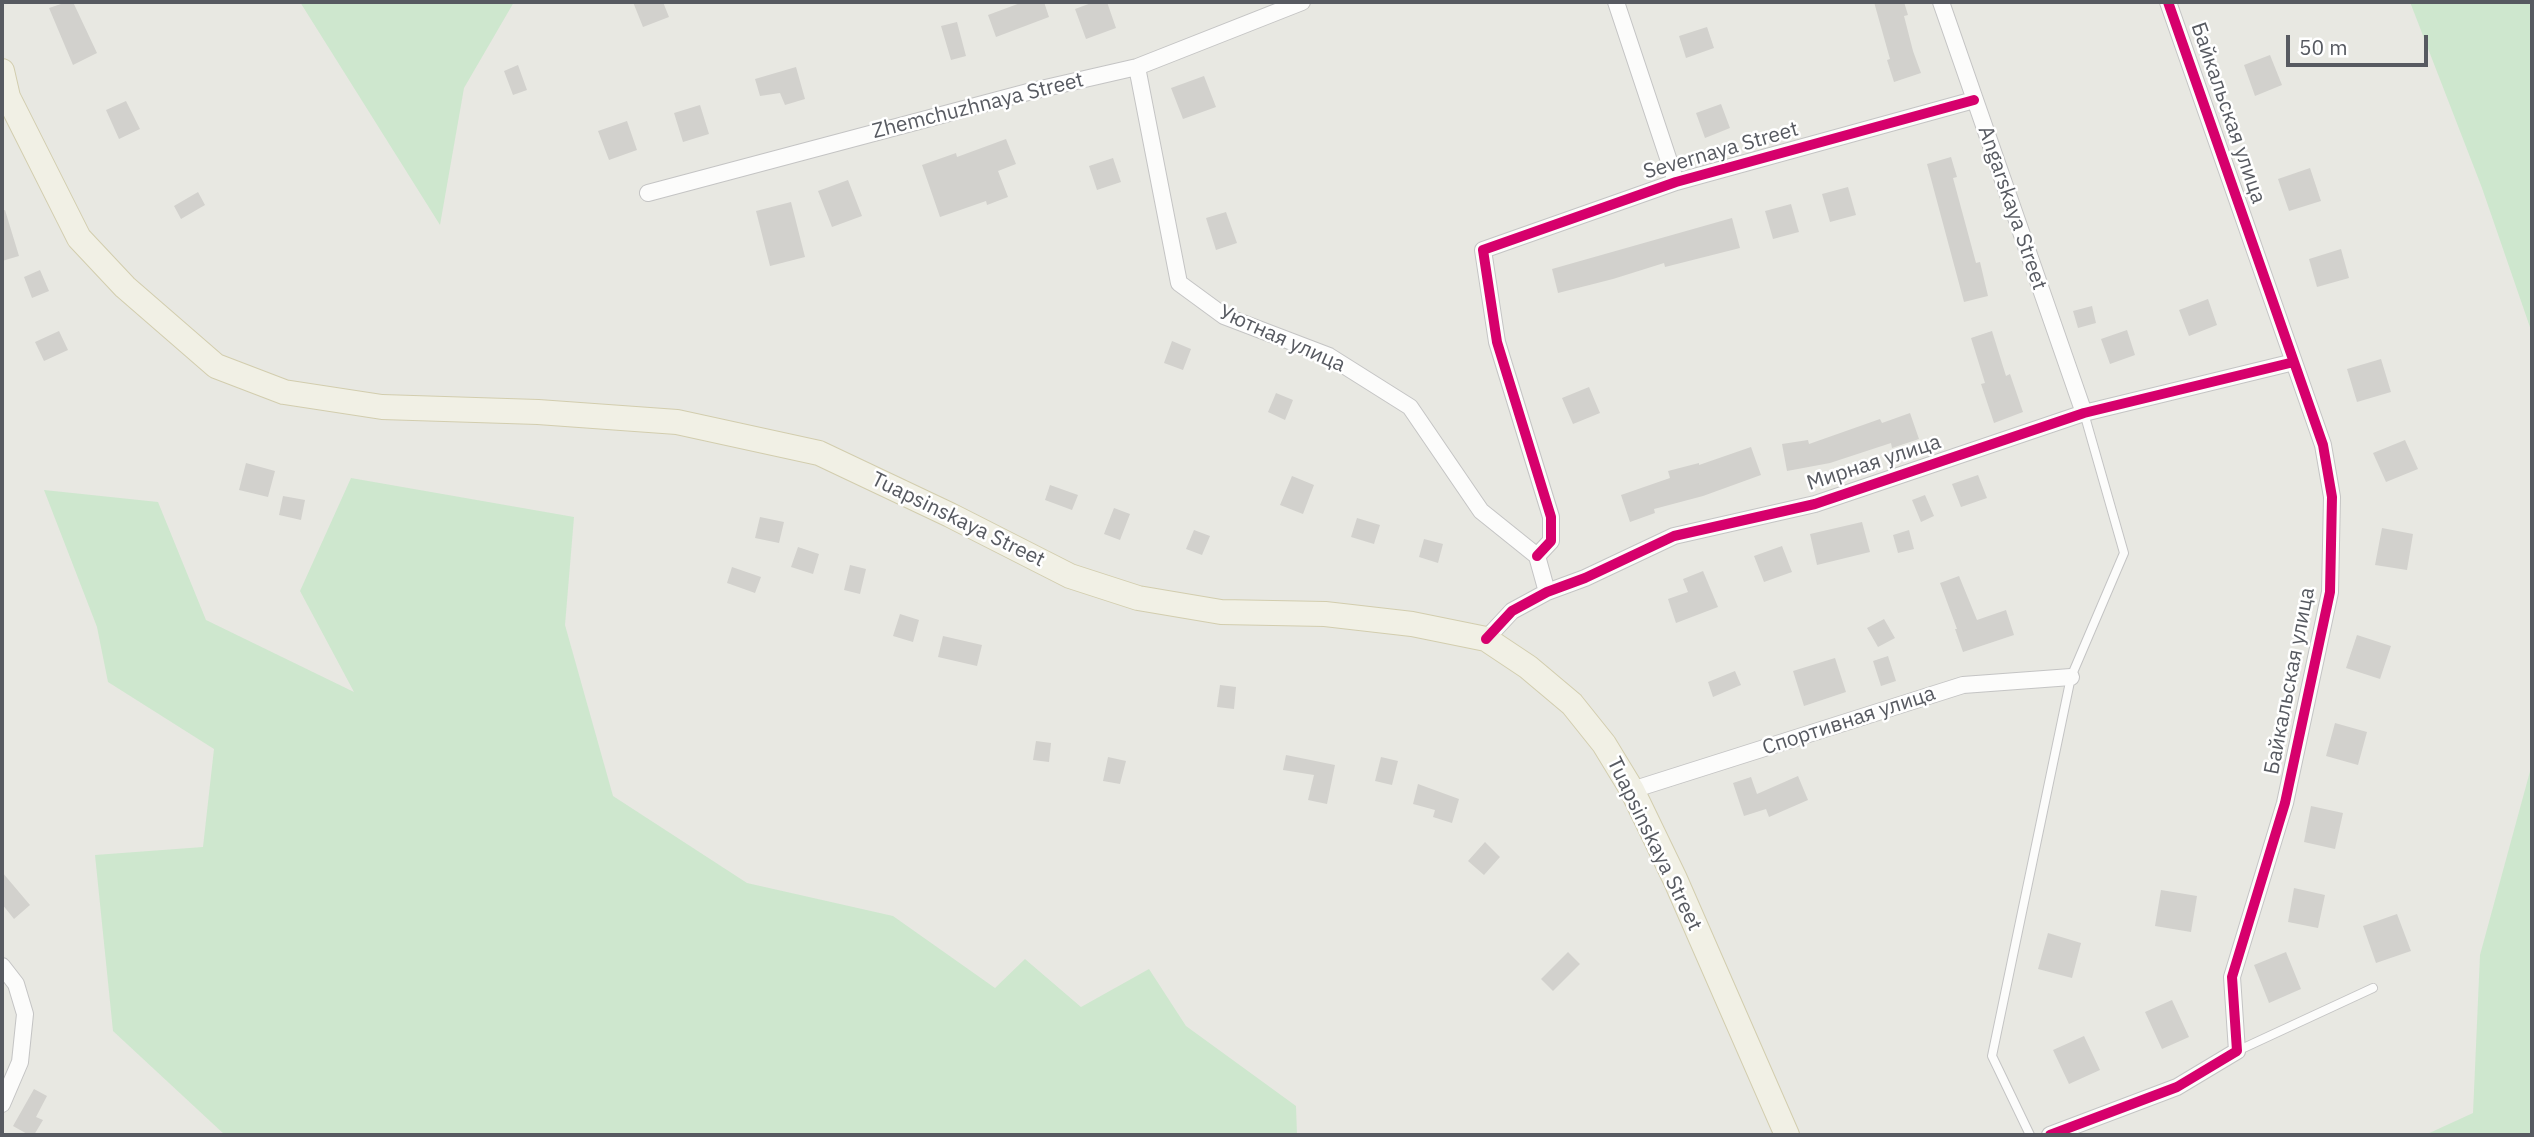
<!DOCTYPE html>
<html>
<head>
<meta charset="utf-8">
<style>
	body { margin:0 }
	#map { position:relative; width:2534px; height:1137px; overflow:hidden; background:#e8e8e2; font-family:"IBM Plex Sans",sans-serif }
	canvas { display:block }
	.frame { position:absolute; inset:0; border:4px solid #575a61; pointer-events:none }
	.scale { position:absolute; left:2286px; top:35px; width:142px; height:32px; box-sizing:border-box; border:4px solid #575a61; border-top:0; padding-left:9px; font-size:21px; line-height:24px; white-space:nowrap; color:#575a61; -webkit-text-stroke:5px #fff; paint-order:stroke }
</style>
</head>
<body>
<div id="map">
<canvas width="2534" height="1137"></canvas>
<div class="frame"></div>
<div class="scale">50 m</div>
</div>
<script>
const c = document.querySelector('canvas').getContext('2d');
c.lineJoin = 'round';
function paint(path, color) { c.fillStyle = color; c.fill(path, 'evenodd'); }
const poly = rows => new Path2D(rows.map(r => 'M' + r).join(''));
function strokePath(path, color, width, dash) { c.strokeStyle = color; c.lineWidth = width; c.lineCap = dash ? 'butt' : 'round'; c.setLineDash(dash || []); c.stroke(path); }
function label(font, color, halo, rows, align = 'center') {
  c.font = font + ' "IBM Plex Sans",sans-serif'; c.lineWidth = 5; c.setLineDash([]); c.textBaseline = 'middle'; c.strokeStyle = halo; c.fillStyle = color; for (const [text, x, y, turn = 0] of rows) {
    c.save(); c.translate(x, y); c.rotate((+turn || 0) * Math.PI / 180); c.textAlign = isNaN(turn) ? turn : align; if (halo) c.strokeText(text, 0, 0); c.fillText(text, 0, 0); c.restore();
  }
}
paint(poly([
	[300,2,514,2,464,88,440,225],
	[2410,2,2532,2,2532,333,2482,188],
	[351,478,574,517,565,625,613,796,747,883,893,916,995,988,1025,959,1081,1007,1149,969,1186,1026,1296,1106,1297,1135,225,1135,113,1031,95,855,203,847,214,749,108,682,97,627,44,490,158,502,206,620,354,692,300,591],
	[2532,764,2532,1135,2425,1135,2473,1113,2480,955]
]), '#cee7ce');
paint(poly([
	[67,2,73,2,97,53,73,65,49,8],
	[633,2,663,2,669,17,643,27],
	[1023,2,1044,2,1049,17,996,37,988,15],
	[1094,2,1107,2,1116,28,1086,39,1075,9],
	[1874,2,1904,2,1908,15,1904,16,1913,51,1921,73,1894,82,1887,60,1890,59],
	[957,22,966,56,951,60,941,26],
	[1707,27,1714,48,1686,58,1679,36],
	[2270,55,2282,85,2255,96,2244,65],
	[518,65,527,90,513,95,504,71],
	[796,67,805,99,785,105,780,93,760,96,755,79],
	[1204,76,1216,107,1183,119,1171,88],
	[126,101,140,129,119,139,106,110],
	[1721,104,1730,128,1705,138,1696,113],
	[700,105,709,134,683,142,674,113],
	[627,121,637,150,609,160,598,131],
	[1006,139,1016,164,998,171,1008,197,987,205,986,201,940,217,922,165,956,153,957,157],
	[1951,157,1957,177,1953,178,1976,263,1980,262,1988,296,1964,302,1927,164],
	[1113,158,1121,182,1097,190,1089,166],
	[2310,168,2321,201,2289,211,2278,179],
	[848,180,862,216,832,227,818,191],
	[1848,187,1856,215,1830,222,1822,194],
	[198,192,205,205,181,219,174,206],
	[791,202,805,257,770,266,756,211],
	[1791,204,1799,232,1773,239,1765,211],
	[5,210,19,256,2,261,2,211],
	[1226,212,1237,243,1216,250,1206,218],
	[1732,218,1740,248,1665,267,1664,263,1613,279,1558,293,1552,269],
	[2341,249,2349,278,2317,287,2309,259],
	[40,270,49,291,32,298,24,277],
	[2208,299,2217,325,2189,336,2179,310],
	[2092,306,2096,323,2078,328,2073,311],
	[2127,330,2135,355,2110,364,2101,339],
	[59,331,68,350,44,361,35,342],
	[1992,331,2006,376,2010,374,2023,412,1994,423,1981,384,1985,383,1971,338],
	[1172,341,1191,349,1183,370,1164,363],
	[2381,359,2391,392,2357,402,2347,369],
	[1589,387,1600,413,1573,424,1562,398],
	[1276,393,1293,400,1285,420,1268,412],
	[1910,413,1919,439,1892,448,1891,443,1830,463,1787,471,1782,444,1808,440,1809,444,1880,419,1882,423],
	[2405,440,2418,469,2386,482,2373,453],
	[1751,447,1761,475,1703,496,1654,509,1655,513,1630,522,1621,495,1670,478,1668,471,1699,463,1699,465],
	[246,463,275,471,268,497,239,490],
	[1978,475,1987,498,1961,507,1952,484],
	[1292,476,1314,485,1303,514,1280,505],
	[1050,485,1078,495,1072,510,1045,500],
	[1925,495,1934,516,1921,522,1912,500],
	[283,496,305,500,301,520,279,515],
	[1114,508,1130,514,1120,540,1104,534],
	[760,517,784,522,779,543,755,538],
	[1357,518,1380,525,1374,544,1351,537],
	[1862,522,1870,552,1817,565,1810,534],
	[2382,528,2413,534,2407,570,2375,565],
	[1194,530,1210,536,1202,555,1186,549],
	[1909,530,1914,549,1898,553,1893,535],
	[1424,539,1443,544,1438,563,1419,557],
	[1782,546,1792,572,1764,582,1754,556],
	[798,547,819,554,813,574,791,567],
	[850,565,866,569,860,594,844,590],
	[732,567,761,577,755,593,727,583],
	[1703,571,1718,607,1676,623,1668,599,1688,592,1683,579],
	[1959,576,1977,620,2006,610,2014,635,1963,652,1955,629,1957,629,1940,583],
	[900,614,919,620,913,642,893,636],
	[1884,619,1895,638,1878,647,1867,628],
	[2357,635,2391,646,2380,679,2346,668],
	[943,636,982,645,977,666,938,657],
	[1888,656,1896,681,1881,686,1873,661],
	[1835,658,1846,692,1804,706,1793,671],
	[1735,671,1741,685,1713,697,1708,682],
	[1220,685,1236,687,1234,709,1217,707],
	[2335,723,2367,732,2358,765,2326,756],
	[1036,741,1051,743,1049,762,1033,760],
	[1286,755,1335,765,1327,804,1308,800,1314,775,1283,770],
	[1108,757,1126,761,1120,784,1103,781],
	[1381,757,1398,761,1392,785,1375,781],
	[1798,776,1808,800,1769,817,1766,809,1744,816,1733,783,1751,777,1757,794],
	[1418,784,1459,799,1452,823,1433,817,1435,810,1413,804],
	[2311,806,2343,813,2335,849,2304,842],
	[1485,842,1500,857,1484,875,1468,861],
	[2,872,30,905,14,919,2,904],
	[2294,888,2325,895,2318,928,2288,922],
	[2161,890,2197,896,2191,932,2155,926],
	[2397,914,2411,951,2376,963,2363,926],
	[2048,933,2081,943,2072,978,2038,969],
	[1568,952,1580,964,1553,991,1541,979],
	[2286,952,2301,989,2269,1003,2254,965],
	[2172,1000,2189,1037,2162,1049,2145,1012],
	[2084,1036,2100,1070,2069,1084,2053,1050],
	[34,1089,47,1096,36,1117,43,1120,34,1135,29,1135,13,1126]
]), '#d2d1cd');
const lane = poly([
	[2237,1051,2373,988],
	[2030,1135,1992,1056,2071,677,2124,553,2084,413]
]);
const street = poly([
	[1616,2,1676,182],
	[1941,2,2084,413],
	[1137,67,1179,283,1224,316,1329,356,1410,407,1481,511,1537,556,1547,592],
	[648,193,1028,92,1137,67,1302,2],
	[1537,556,1551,541,1551,517,1497,342,1483,250,1676,182,1974,100],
	[1486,639,1512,611,1547,592,1585,578,1674,536,1815,504,2084,413,2294,362],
	[1632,790,1963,685,2071,677],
	[2,966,16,984,25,1014,20,1062,2,1104],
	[2050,1135,2177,1087,2237,1051,2232,977,2285,803,2330,592,2332,497,2323,445,2168,2]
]);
const primary = poly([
	[2,71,8,97,79,238,125,287,216,366,284,392,382,407,538,412,677,422,819,453,950,515,1070,576,1138,598,1221,612,1325,614,1412,624,1486,639,1528,667,1572,704,1604,744,1632,790,1675,879,1787,1135]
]);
strokePath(lane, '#c4c4c4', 10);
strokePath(street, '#c4c4c4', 18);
strokePath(primary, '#d2cdae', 26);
strokePath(lane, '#fcfcfb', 8);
strokePath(street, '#fcfcfb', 16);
strokePath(primary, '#f1f0e5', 24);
strokePath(poly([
	[1537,556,1551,541,1551,517,1497,342,1483,250,1676,182,1974,100],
	[1486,639,1512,611,1547,592,1585,578,1674,536,1815,504,2084,413,2294,362],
	[2050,1135,2177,1087,2237,1051,2232,977,2285,803,2330,592,2332,497,2323,445,2168,2]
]), '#d6006c', 10);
label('21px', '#575a61', '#fff', [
	["Zhemchuzhnaya Street",978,106,-14],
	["Байкальская улица",2228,113,71],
	["Severnaya Street",1721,151,-16],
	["Angarskaya Street",2012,208,71],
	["Уютная улица",1282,339,24],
	["Мирная улица",1874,463,-18],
	["Tuapsinskaya Street",958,520,26],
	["Байкальская улица",2290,681,-79],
	["Спортивная улица",1849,721,-18],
	["Tuapsinskaya Street",1654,844,64]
]);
</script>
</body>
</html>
